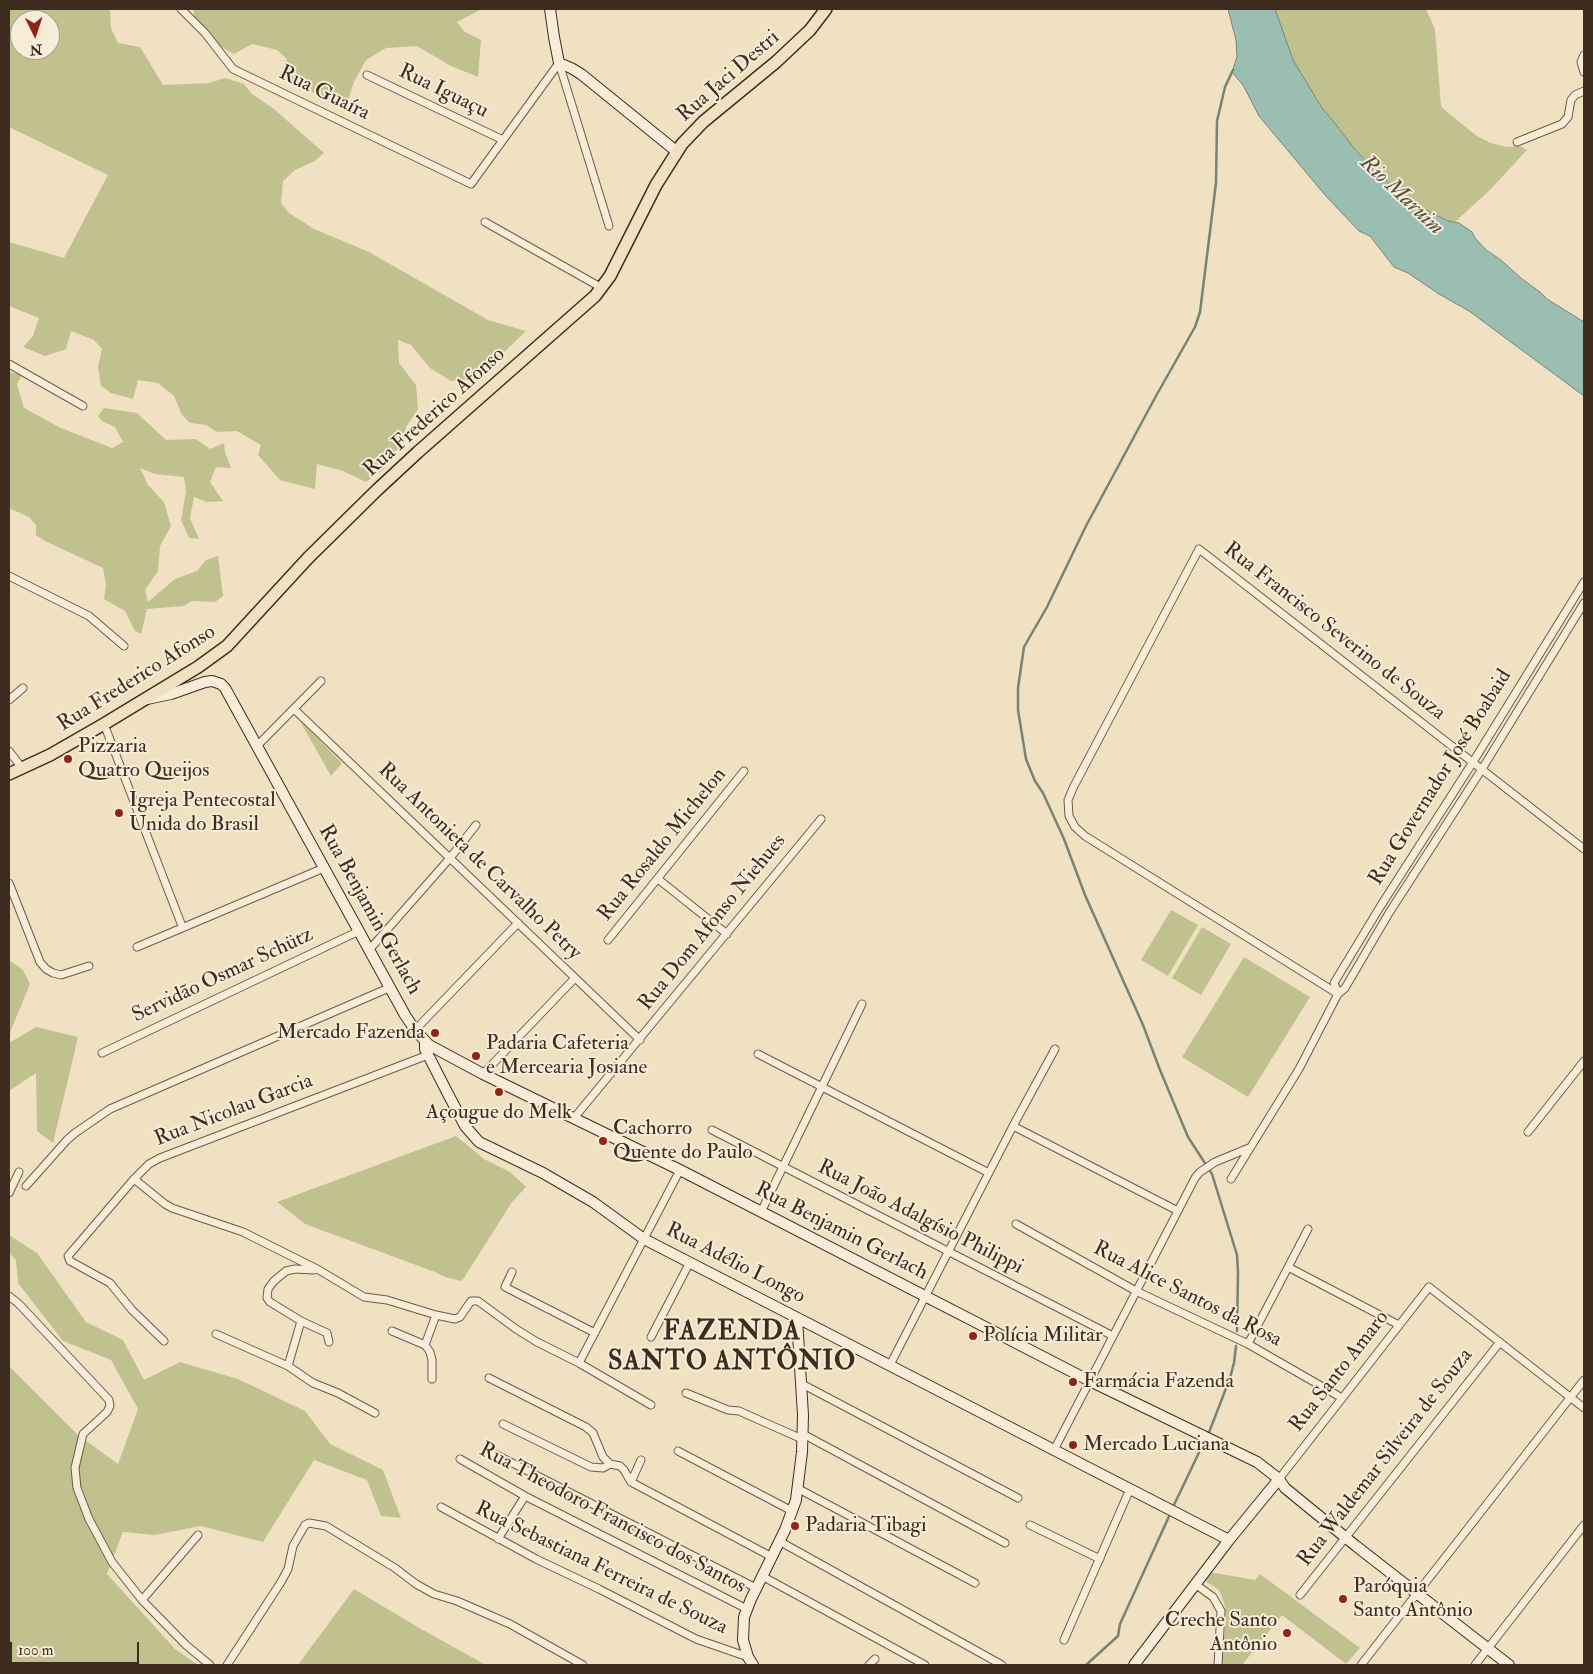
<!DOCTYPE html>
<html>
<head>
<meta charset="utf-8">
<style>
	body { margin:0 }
	#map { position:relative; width:1593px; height:1674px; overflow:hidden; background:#f1e1c3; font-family:"IM FELL Double Pica",serif }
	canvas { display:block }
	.frame { position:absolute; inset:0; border:10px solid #3e2d1e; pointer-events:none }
	.north { position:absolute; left:10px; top:10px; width:50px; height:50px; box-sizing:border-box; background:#f6ecd8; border:1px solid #aca08e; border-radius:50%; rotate:176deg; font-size:14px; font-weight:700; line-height:20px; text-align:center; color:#3e2d1e }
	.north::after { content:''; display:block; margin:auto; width:18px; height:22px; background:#8f2418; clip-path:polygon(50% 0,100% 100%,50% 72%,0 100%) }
	.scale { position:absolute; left:10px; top:1642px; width:129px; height:22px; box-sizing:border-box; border:2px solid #3e2d1e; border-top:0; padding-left:6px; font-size:15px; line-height:18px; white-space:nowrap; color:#3e2d1e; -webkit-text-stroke:4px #f6ecd8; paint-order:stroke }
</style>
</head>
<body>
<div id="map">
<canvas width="1593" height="1674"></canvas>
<div class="frame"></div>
<div class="north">N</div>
<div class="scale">100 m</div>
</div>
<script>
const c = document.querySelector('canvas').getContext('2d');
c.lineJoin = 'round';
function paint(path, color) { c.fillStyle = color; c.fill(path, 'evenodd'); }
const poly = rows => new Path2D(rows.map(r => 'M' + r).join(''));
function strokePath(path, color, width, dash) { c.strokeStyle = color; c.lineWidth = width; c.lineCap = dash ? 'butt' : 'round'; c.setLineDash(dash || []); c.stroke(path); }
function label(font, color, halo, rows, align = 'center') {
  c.font = font + ' "IM FELL Double Pica",serif'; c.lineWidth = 4; c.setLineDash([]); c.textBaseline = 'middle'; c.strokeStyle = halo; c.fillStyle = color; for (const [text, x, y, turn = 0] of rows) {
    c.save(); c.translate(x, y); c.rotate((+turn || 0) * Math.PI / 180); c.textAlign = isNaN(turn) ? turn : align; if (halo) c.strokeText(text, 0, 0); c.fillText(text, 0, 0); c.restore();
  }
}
paint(poly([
	[9,9,110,9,111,28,118,43,140,47,163,85,209,83,225,78,244,84,252,94,274,109,324,153,315,161,295,170,283,181,281,203,289,213,314,229,369,252,488,320,526,331,501,355,471,379,451,381,430,368,411,345,398,340,399,363,416,385,418,409,406,427,402,443,383,470,366,482,343,471,317,464,315,489,280,480,258,455,261,445,237,431,217,432,206,425,190,423,182,415,174,396,158,383,138,380,133,399,111,393,101,386,98,367,102,349,94,340,71,331,66,349,45,356,23,347,33,336,39,318,9,306,9,242,64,258,108,175,9,127],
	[20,20,50,20,50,50,20,50],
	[194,9,482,9,457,22,465,32,481,40,478,77,451,66,417,46,386,48,366,60,354,82,346,106,312,92,280,75,287,59,277,50,252,44,234,54,218,45,194,16],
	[1275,9,1426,9,1435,29,1441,106,1448,113,1477,136,1491,143,1506,147,1520,146,1527,150,1490,190,1455,222,1448,221,1408,201,1353,147,1334,122,1322,108,1293,60],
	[9,372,22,375,17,384,24,408,61,428,112,448,123,442,115,427,102,421,98,416,104,408,137,413,166,440,196,439,210,449,224,443,225,452,231,468,216,467,210,482,223,501,207,502,194,497,190,518,199,539,189,538,181,520,186,492,184,477,155,474,140,468,148,485,164,502,171,526,160,546,158,571,145,590,148,602,175,579,197,571,206,560,218,556,223,596,215,602,192,601,184,606,147,609,141,634,135,631,125,611,104,599,106,585,103,568,43,540,36,535,36,525,29,517,9,508],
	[300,721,342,763,331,776],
	[1171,910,1198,925,1168,976,1141,960],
	[1202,927,1231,944,1201,995,1172,978],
	[1244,957,1310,997,1248,1097,1182,1057],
	[9,960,23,970,30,984,9,1035],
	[36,1027,78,1037,53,1143,37,1131,36,1073,9,1091,9,1043],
	[456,1136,484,1159,510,1172,526,1187,512,1202,462,1281,445,1277,435,1272,305,1224,277,1202],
	[9,1235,37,1253,86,1322,123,1340,144,1380,180,1362,238,1379,305,1411,330,1444,383,1470,401,1518,381,1516,367,1480,314,1460,263,1542,201,1526,155,1535,123,1532,107,1574,175,1649,198,1665,9,1665,9,1366,78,1435,118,1464,138,1409,111,1360,63,1341,18,1283,16,1260,9,1253],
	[1210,1572,1255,1580,1260,1574,1360,1648,1346,1664,1282,1615,1242,1665,1222,1665,1226,1613,1224,1602,1219,1590,1204,1580],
	[354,1589,421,1629,486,1665,298,1665]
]), '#c0c18f');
const water = poly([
	[1228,9,1275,9,1293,60,1322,108,1334,122,1353,147,1370,165,1408,201,1448,221,1459,223,1472,232,1475,238,1486,250,1501,260,1522,279,1540,292,1547,299,1584,322,1584,396,1469,311,1439,294,1408,273,1394,267,1370,236,1359,231,1325,195,1259,116,1243,85,1232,72,1237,57,1236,40,1228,9]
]);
paint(water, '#9bbeb2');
strokePath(water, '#768477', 1);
strokePath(poly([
	[1233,70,1225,87,1217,121,1216,183,1200,312,1195,327,1156,396,1086,526,1047,607,1024,647,1018,688,1018,710,1026,759,1035,781,1043,793,1064,839,1085,895,1143,1025,1160,1070,1188,1137,1212,1174,1237,1255,1238,1272,1237,1331],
	[1208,1435,1230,1378,1234,1363,1236,1346],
	[1173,1507,1205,1440],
	[1086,1665,1118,1636,1120,1624,1171,1512]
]), '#768477', 2.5);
const street = poly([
	[181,9,205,33,233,69,471,184,559,63],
	[1584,55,1581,62,1584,72],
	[559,63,609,226],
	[367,75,503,140],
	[1517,142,1562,124,1568,117,1571,100,1575,95,1584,91],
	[485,222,602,288],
	[9,364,83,406],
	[9,576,89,616,124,646],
	[9,700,23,688],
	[294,709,640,1040],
	[104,724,182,926],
	[258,745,321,681],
	[9,751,22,768],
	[658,879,727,934],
	[9,883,40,962,46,969,53,973,61,975,89,966],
	[608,940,744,771],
	[137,947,324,868],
	[370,949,450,858,476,825],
	[1338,993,1334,983,1380,907,1473,762,1584,582],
	[1338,994,1085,836,1075,827,1069,816,1068,800,1074,786,1199,549,1584,849],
	[415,1030,518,923],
	[102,1053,359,931],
	[758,1054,989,1173],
	[483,1074,575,978],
	[574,1118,821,819],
	[1013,1126,1178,1211],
	[712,1130,1113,1336],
	[1528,1132,1584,1061],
	[134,1179,165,1204,172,1208,243,1232,319,1270,364,1297,387,1300,436,1315,455,1319,460,1317,471,1301,478,1301,516,1329,537,1342,579,1363,651,1405],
	[1231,1179,1299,1069,1338,994,1345,988,1389,913,1482,769,1584,603],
	[26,1186,67,1140,75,1133,110,1109,391,987],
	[9,1193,19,1172],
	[761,1212,862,1004],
	[1016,1224,1136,1291,1248,1344,1342,1398],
	[1288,1267,1399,1325],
	[512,1272,505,1287,595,1333],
	[9,1296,19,1304,109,1400,110,1406,107,1412,83,1434,75,1468,77,1488,89,1519,112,1562,142,1600,186,1645,210,1665],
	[301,1321,327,1333,329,1342],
	[392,1331,425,1345],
	[216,1334,288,1366,313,1383,338,1393,375,1413],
	[651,1337,690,1262],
	[164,1341,132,1310,110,1283,70,1261,68,1256,134,1179,149,1164,160,1158,428,1055],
	[1248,1344,1308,1229],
	[579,1363,680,1170],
	[890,1365,1013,1126,1055,1049],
	[288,1366,301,1321,270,1302,267,1298,268,1289,274,1281,286,1271,295,1269,314,1270],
	[489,1378,586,1427,593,1433,603,1457,610,1464,620,1466,624,1470,631,1482,772,1557],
	[432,1379,432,1360,430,1352,425,1345,436,1315],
	[802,1384,1018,1498],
	[686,1393,728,1410,739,1411,802,1439],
	[503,1424,591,1467,603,1468,610,1464],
	[803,1434,1005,1543],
	[487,1450,756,1588],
	[1054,1450,1195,1178,1200,1172,1215,1162,1249,1148],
	[678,1451,792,1511],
	[460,1459,525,1496,747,1609],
	[1279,1479,1429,1287,1584,1408],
	[631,1482,641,1460],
	[797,1488,975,1583],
	[441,1507,536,1559,599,1589,696,1639,748,1657],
	[1030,1525,1100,1559],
	[498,1539,525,1496],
	[779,1541,1002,1665],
	[762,1576,925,1665],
	[1195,1584,1213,1597,1221,1611,1218,1665],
	[1300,1595,1500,1342],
	[142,1600,198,1535],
	[1064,1640,1130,1489],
	[227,1665,281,1582,288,1569,293,1546,305,1525,309,1523,326,1526,395,1568,416,1584,434,1594,457,1601,510,1624,583,1665],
	[869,1665,875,1659],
	[1361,1665,1584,1380],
	[1475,1665,1584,1525]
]);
const secondary = poly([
	[550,9,554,37,559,63,571,68,581,74,676,151],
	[147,699,171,694,205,682,212,681,221,684,225,688,405,1015,415,1030,429,1045,483,1074,680,1170,1090,1381,1257,1462,1279,1479,1285,1488,1356,1546,1509,1665],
	[425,1041,425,1049,448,1094,465,1126,479,1142,543,1173,593,1202,644,1239,1229,1540],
	[753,1665,748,1657,743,1640,744,1617,751,1599,785,1530,796,1500,802,1452,803,1415,797,1318],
	[1134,1665,1229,1540,1279,1479]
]);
const primary = poly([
	[9,774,50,755,104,724,198,667,227,646,308,558,377,490,418,452,595,296,610,276,656,185,682,144,703,122,776,62,810,30,826,9]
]);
strokePath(street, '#6b5a47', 9);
strokePath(secondary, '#3e2d1e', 12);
strokePath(primary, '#3e2d1e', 14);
strokePath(street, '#f6ecd8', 7);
strokePath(secondary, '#f6ecd8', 10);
strokePath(primary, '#f1e1c3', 11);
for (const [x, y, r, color] of [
	[68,759,5,"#8f2418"],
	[119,813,5,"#8f2418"],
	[435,1033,5,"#8f2418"],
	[476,1056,5,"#8f2418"],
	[499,1092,5,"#8f2418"],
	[603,1141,5,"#8f2418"],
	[973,1336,5,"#8f2418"],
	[1073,1382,5,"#8f2418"],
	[1073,1445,5,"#8f2418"],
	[795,1526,5,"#8f2418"],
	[1343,1599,5,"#8f2418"],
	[1287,1633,5,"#8f2418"]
]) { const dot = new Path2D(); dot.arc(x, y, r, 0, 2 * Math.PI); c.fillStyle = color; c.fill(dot); strokePath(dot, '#f6ecd8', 2); }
label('21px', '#3e2d1e', '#f6ecd8', [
	["Rua Jaci Destri",729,77,-41],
	["Rua Iguaçu",443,92,26],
	["Rua Guaíra",324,94,26],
	["Rua Frederico Afonso",435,413,-42],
	["Rua Francisco Severino de Souza",1334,632,38],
	["Rua Frederico Afonso",137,679,-32],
	["Rua Governador José Boabaid",1441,778,-58],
	["Rua Rosaldo Michelon",663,845,-51],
	["Rua Antonieta de Carvalho Petry",479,862,44],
	["Rua Benjamin Gerlach",369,910,61],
	["Rua Dom Afonso Niehues",713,923,-51],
	["Servidão Osmar Schütz",223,976,-25],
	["Rua Nicolau Garcia",234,1111,-21],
	["Rua João Adalgísio Philippi",920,1218,27],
	["Rua Benjamin Gerlach",841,1232,27],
	["Rua Adélio Longo",735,1264,27],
	["Rua Alice Santos da Rosa",1187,1295,27],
	["Rua Santo Amaro",1340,1372,-52],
	["Rua Waldemar Silveira de Souza",1386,1458,-52],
	["Rua Theodoro Francisco dos Santos",612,1519,28],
	["Rua Sebastiana Ferreira de Souza",601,1569,26]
]);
label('21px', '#3e2d1e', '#f6ecd8', [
	["Pizzaria",78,747],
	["Quatro Queijos",78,771],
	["Igreja Pentecostal",129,801],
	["Unida do Brasil",129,825],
	["Mercado Fazenda",425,1033,"right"],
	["Padaria Cafeteria",486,1044],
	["e Mercearia Josiane",486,1068],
	["Açougue do Melk",499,1113,"center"],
	["Cachorro",613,1129],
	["Quente do Paulo",613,1153],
	["Polícia Militar",983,1336],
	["Farmácia Fazenda",1083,1382],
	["Mercado Luciana",1083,1445],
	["Padaria Tibagi",805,1526],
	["Paróquia",1353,1587],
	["Santo Antônio",1353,1611],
	["Creche Santo",1277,1621,"right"],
	["Antônio",1277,1645,"right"]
], 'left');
label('italic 22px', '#555143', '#f6ecd8', [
	["Rio Maruim",1401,196,43]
]);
c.letterSpacing = '1px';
label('bold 26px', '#3e2d1e', '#f6ecd8', [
	["FAZENDA",732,1333],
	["SANTO ANTÔNIO",732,1363]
]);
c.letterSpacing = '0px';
</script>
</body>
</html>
